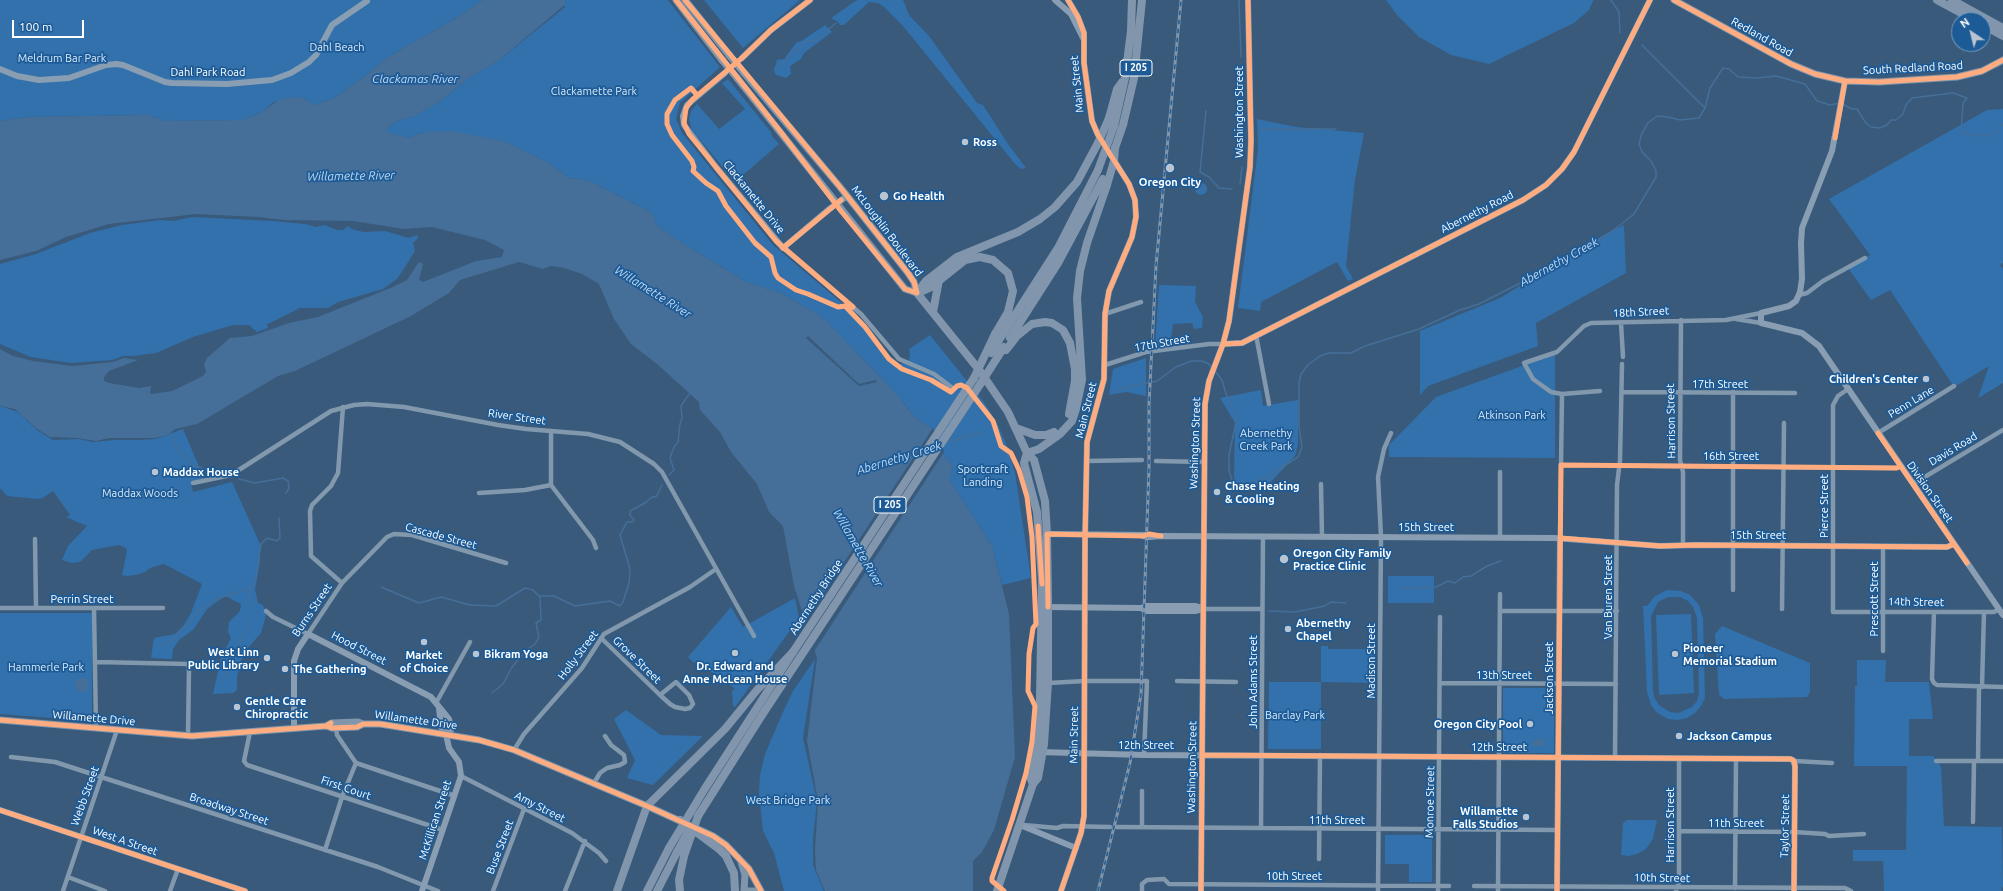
<!DOCTYPE html>
<html>
<head>
<meta charset="utf-8">
<style>
	body { margin:0 }
	#map { position:relative; width:2003px; height:891px; overflow:hidden; background:#395a7b; font-family:Ubuntu,sans-serif }
	canvas { display:block }
	.north { position:absolute; left:1951px; top:12px; width:40px; height:40px; box-sizing:border-box; background:#1d5b97; border:1px solid #779dc1; border-radius:50%; rotate:325deg; font-size:11px; font-weight:700; line-height:16px; text-align:center; color:#fff }
	.north::after { content:''; display:block; margin:auto; width:14px; height:18px; background:#bac5d1; clip-path:polygon(50% 0,100% 100%,50% 72%,0 100%) }
	.scale { position:absolute; left:12px; top:20px; width:72px; height:18px; box-sizing:border-box; border:2px solid #fff; border-top:0; padding-left:5px; font-size:12px; line-height:14px; white-space:nowrap; color:#fff; -webkit-text-stroke:3px #1d5b97; paint-order:stroke }
</style>
</head>
<body>
<div id="map">
<canvas width="2003" height="891"></canvas>
<div class="north">N</div>
<div class="scale">100 m</div>
</div>
<script>
const c = document.querySelector('canvas').getContext('2d');
c.lineJoin = 'round';
function paint(path, color) { c.fillStyle = color; c.fill(path, 'evenodd'); }
const poly = rows => new Path2D(rows.map(r => 'M' + r).join(''));
function strokePath(path, color, width, dash) { c.strokeStyle = color; c.lineWidth = width; c.lineCap = dash ? 'butt' : 'round'; c.setLineDash(dash || []); c.stroke(path); }
function label(font, color, halo, rows, align = 'center') {
  c.font = font + ' Ubuntu,sans-serif'; c.lineWidth = 3.5; c.setLineDash([]); c.textBaseline = 'middle'; c.strokeStyle = halo; c.fillStyle = color; for (const [text, x, y, turn = 0] of rows) {
    c.save(); c.translate(x, y); c.rotate((+turn || 0) * Math.PI / 180); c.textAlign = isNaN(turn) ? turn : align; if (halo) c.strokeText(text, 0, 0); c.fillText(text, 0, 0); c.restore();
  }
}
paint(poly([
	[0,0,483,0,453,20,385,59,368,74,336,97,316,105,301,97,274,102,262,112,243,120,165,121,148,115,30,117,0,121],
	[564,0,668,0,720,67,680,103,676,119,682,133,773,245,843,304,845,309,899,365,909,360,910,355,909,349,930,335,983,401,997,423,1007,446,1015,473,1031,578,1002,585,992,546,949,479,953,466,943,454,931,428,914,417,904,403,873,369,822,317,781,293,746,282,676,239,656,225,653,215,647,210,596,184,585,180,569,178,547,162,503,141,424,132,409,138,387,133,387,128,397,121,414,116,439,102,467,79,499,60,565,7],
	[704,0,800,0,743,48],
	[857,0,903,0,909,15,929,36,977,103,983,105,1008,144,1026,168,1021,169,1016,165,903,26,884,7,878,3,869,2,844,25,840,25,838,22,831,18],
	[1386,0,1593,0,1593,1,1589,10,1574,23,1489,64,1451,55,1419,37,1397,15],
	[825,25,832,32,804,53,801,59,790,66,791,74,786,78,776,75,774,71,777,60,784,59,796,43,803,40],
	[728,79,771,132,772,136,779,144,735,182,692,130,689,120,691,111,697,104,719,129,745,109,722,83],
	[2003,109,2003,263,2000,265,2003,269,2003,383,1978,398,1989,366,1954,387,1890,290,1871,300,1848,268,1870,255,1829,199,1987,110],
	[1257,119,1296,127,1364,133,1355,180,1346,266,1353,279,1348,281,1337,262,1261,302,1260,311,1238,308,1258,149],
	'1195 189a6 6 0 1 1 12 0a6 6 0 1 1-12 0Z',
	[193,217,273,221,305,224,316,227,324,225,337,230,343,230,348,226,354,230,364,232,385,231,409,238,417,235,418,238,413,243,415,251,405,267,397,279,383,289,338,302,328,308,300,308,270,323,267,324,268,328,257,332,249,325,233,325,193,337,156,353,133,356,123,356,112,360,71,363,31,357,0,344,0,264,36,254,90,233,122,225,160,220,173,221],
	[1624,225,1626,273,1536,323,1538,346,1428,386,1420,395,1420,331,1500,298,1607,233],
	[1159,285,1196,286,1195,302,1203,317,1202,328,1194,329,1192,323,1173,324,1170,347,1155,348],
	[1555,354,1555,458,1389,457,1389,445,1436,397],
	[1146,358,1146,396,1126,392,1109,395,1113,369],
	[1261,390,1263,406,1298,400,1298,445,1295,456,1270,483,1252,489,1242,489,1234,481,1235,423,1220,398],
	[0,406,18,412,37,430,53,440,79,439,93,442,115,440,139,440,156,439,183,429,204,478,191,482,193,492,232,482,260,544,260,561,255,590,258,603,263,605,266,615,261,633,247,649,241,661,237,677,237,690,233,693,213,694,221,657,231,638,228,632,229,622,240,611,241,604,225,596,207,609,193,630,179,640,173,649,172,659,151,658,154,638,175,634,183,626,191,613,202,584,164,564,150,568,145,572,136,575,126,576,122,575,127,551,126,548,119,545,92,550,80,562,72,563,62,560,68,546,87,526,66,517,70,515,53,491,43,498,37,499,7,496,2,490,0,489],
	[1388,576,1434,576,1434,603,1388,603],
	[1667,590,1681,591,1690,595,1699,605,1703,618,1705,698,1701,706,1695,713,1687,718,1678,720,1668,719,1656,712,1651,705,1647,692,1643,606,1647,606,1655,596],
	[1668,597,1680,597,1688,601,1693,607,1697,618,1699,693,1697,701,1692,707,1678,713,1670,712,1660,706,1655,699,1653,691,1651,616,1658,602],
	[795,598,799,618,735,707,733,706,732,691,735,689,719,676,693,662,688,657,731,607,743,627],
	[0,613,92,613,92,721,0,714],
	[1691,614,1694,693,1659,695,1656,615],
	[1722,626,1810,663,1810,692,1807,697,1724,699,1719,695,1715,634],
	[1321,646,1328,646,1328,649,1374,649,1374,683,1321,682,1321,749,1268,749,1269,682,1321,682],
	[815,659,803,738,817,801,813,839,813,865,824,891,784,891,774,853,763,831,759,792,760,775,765,754,783,712,793,691],
	[1857,660,1886,660,1885,682,1929,682,1933,719,1909,719,1909,756,1933,756,1941,767,1944,826,2002,827,2003,886,2001,891,1884,891,1883,861,1853,861,1853,850,1906,850,1907,766,1854,766,1855,686,1857,686],
	[1503,688,1554,688,1554,753,1503,753],
	[626,710,661,735,703,736,653,785,627,778,635,760,614,719],
	[1627,820,1657,820,1653,839,1646,849,1637,854,1628,856,1621,855,1623,823],
	[1385,835,1432,835,1432,882,1409,882,1409,864,1385,864]
]), '#3271ac');
paint(poly([
	[483,0,564,0,566,4,499,60,467,79,439,102,414,116,397,121,387,128,387,132,409,138,424,132,452,131,503,141,547,162,569,178,585,180,596,184,647,210,653,215,656,225,676,239,746,282,781,293,822,317,873,369,900,398,914,417,931,428,943,454,953,466,949,479,992,546,1009,614,1015,757,994,830,982,852,973,861,973,891,825,891,816,870,815,850,818,801,807,741,817,658,794,586,783,526,769,512,757,484,731,452,720,432,700,410,699,402,657,364,631,344,614,319,599,284,582,274,564,268,551,266,543,269,519,262,460,280,449,293,411,316,295,371,278,376,197,424,175,429,167,435,155,438,109,438,96,441,77,438,50,437,37,429,15,409,0,406,0,349,13,356,33,361,73,366,113,362,124,358,138,360,109,371,104,377,104,381,109,383,139,388,151,386,150,393,152,394,172,391,203,376,206,372,204,364,207,358,230,338,252,336,289,323,318,317,393,287,407,280,419,262,423,264,419,280,423,282,476,261,502,257,504,250,485,240,432,227,404,229,353,221,283,220,259,217,196,214,109,224,66,237,36,251,0,260,0,121,30,117,148,115,165,121,243,120,262,112,280,99,301,97,316,105,336,97,368,74,385,59,453,20],
	'75 685a7 7 0 1 1 14 0a7 7 0 1 1-14 0Z',
	[1539,739,1544,739,1544,746,1532,746,1532,742]
]), '#456f99');
paint(poly([
	[808,336,859,384,876,380,877,382,859,386,806,338],
	[933,428,944,452,813,653,803,624]
]), '#395a7b');
strokePath(poly([
	[1239,0,1241,57],
	[1611,0,1619,12,1620,33],
	[1642,45,1704,107],
	[775,68,779,67,793,53,804,46,805,42,816,40,836,23],
	[1241,71,1242,82],
	[1242,98,1244,136],
	[1842,104,1852,109,1857,109,1866,123,1871,127,1880,128,1887,125,1891,120,1896,120,1903,114,1906,105,1912,98,1953,93,1967,98,1963,103,1961,133,1985,136,1992,134,2003,124],
	[1206,111,1200,172,1209,177,1219,188,1232,189],
	[1261,129,1336,129],
	[1240,184,1242,167],
	[1197,192,1205,185],
	[1215,371,1222,380,1226,394,1236,414,1236,422,1229,455,1229,470,1232,480,1235,484,1245,485,1260,481,1298,457,1302,447,1299,427,1299,383,1301,374,1308,365,1320,356,1329,353,1351,353,1365,346,1419,329,1460,310,1479,304,1538,274,1564,257,1591,245,1611,232,1634,214,1656,177,1656,170,1651,161,1642,152,1639,144,1642,133,1648,123,1657,116,1668,117,1680,120,1699,118,1705,108,1710,88,1723,68,1729,69,1738,77,1757,78,1776,76,1791,80,1805,84,1817,101,1830,105,1839,103],
	[1116,391,1126,387,1157,381,1176,367,1191,361,1202,361,1209,364,1212,368],
	[170,432,176,445,190,464,210,471,226,474],
	[946,442,979,433],
	[669,475,674,470,670,458,674,447,678,442,680,424,682,418,681,406,689,394],
	[239,479,255,483,283,478,288,481,289,488,286,493],
	[381,587,419,603,441,597,470,605,496,606,525,588,533,590,539,596],
	[1403,588,1436,587,1448,581,1455,583,1463,577,1471,576,1487,566,1501,561],
	[250,606,250,588,256,578,261,544,267,538,277,541,280,538,279,518],
	[1269,611,1295,612,1325,606,1331,602,1346,603],
	[162,645,174,639,198,612,214,600,250,588],
	[222,683,250,620],
	[492,693,503,684,512,667,528,649,535,644,539,637,536,623,541,620,540,596,554,596,575,606,610,601,620,606,623,602,629,583,630,569,620,535,627,522,633,522,634,520,630,515,630,511,645,503,652,497,656,497,662,485]
]), '#456f99', 1.5);
strokePath(poly([
	[783,248,861,314,899,359,934,374,954,389],
	[1799,295,1807,293,1823,281,1865,258],
	[1105,314,1141,302],
	[1736,319,1761,323],
	[1681,320,1680,460,1683,472,1683,546],
	[1621,323,1623,357],
	[1256,335,1269,404],
	[1105,365,1146,352,1209,344,1223,344],
	[1848,389,1838,396,1833,405,1833,612,1994,612,1999,609],
	[1600,391,1562,394,1551,392,1533,379,1524,363,1557,352,1584,326,1591,323,1726,320,1761,313],
	[1623,392,1795,393],
	[551,431,551,485],
	[1878,433,1954,386],
	[1086,461,1142,460],
	[1156,461,1204,462],
	[1561,465,1897,468,1900,466],
	[1500,472,1500,537],
	[193,483,231,475,331,411,354,405,367,404,404,407,498,425,526,429,588,434,620,442,654,464,662,472,754,636],
	[1321,484,1322,537],
	[1913,484,2003,430],
	[551,485,593,540,596,548],
	[479,493,525,490,551,485],
	[1560,538,1562,394],
	[35,539,36,608],
	[342,583,311,556,310,511,312,505,331,486,338,473,343,407],
	[1733,590,1733,392],
	[0,608,163,608],
	[94,608,96,728],
	[1203,609,1262,609],
	[1782,609,1784,423],
	[266,611,273,617,308,634,342,583,387,537,394,534,412,535,506,563],
	[1501,611,1617,611],
	[1934,612,1932,679,1934,683,1937,685,2003,687],
	[601,638,660,695,670,704,675,707,685,709,690,708,693,704,689,695,676,682,660,695],
	[1883,651,1883,546],
	[96,662,188,664,189,668,188,736],
	[1177,681,1236,682],
	[1048,683,1085,681,1147,681,1144,755],
	[1440,683,1616,684],
	[1982,687,1984,612],
	[436,703,470,642],
	[336,728,337,735,356,763],
	[250,732,244,761,247,765,443,830],
	[514,750,524,734,582,668,604,634,690,587,716,569],
	[11,757,55,762,378,867,438,891],
	[1615,758,1617,485,1620,460,1622,364],
	[1794,761,1832,763],
	[1936,761,2003,761],
	[1978,761,1979,687],
	[356,763,455,796],
	[461,776,572,833,599,853,606,861],
	[594,783,600,773,607,768,620,765,625,762,624,755,611,745,605,736],
	[1973,822,1974,761],
	[1024,825,1057,828,1063,826,1110,827],
	[1116,827,1557,830],
	[1142,827,1142,791],
	[1261,828,1263,536],
	[1680,831,1794,832,1825,834,1829,836,1864,834],
	[325,850,342,797,356,763],
	[1319,859,1320,755],
	[68,877,105,891],
	[1474,886,1845,888,1851,891],
	[1735,888,1736,759],
	[63,891,117,730],
	[170,891,178,869],
	[493,891,524,809],
	[565,891,585,841],
	[1142,891,1142,884,1147,880,1164,879,1169,884,1449,886],
	[1378,891,1381,537,1378,477,1384,449,1391,433],
	[1438,891,1440,617],
	[1498,891,1500,594],
	[1676,891,1679,882,1679,758]
]), '#8298ad', 4.5);
strokePath(poly([
	[1055,0,1071,14,1083,38],
	[742,58,771,30,810,0],
	[0,69,17,76,39,80,69,78,106,65,116,64,123,65,165,82,172,83,227,84,272,80,291,73,309,62,316,55,332,25,367,1],
	[725,73,687,105,683,116,684,125,716,167,783,248,828,210,847,196],
	[1845,81,1832,151,1802,228,1801,243,1802,279,1800,292,1796,301,1789,306,1761,313,1761,323,1802,333,1819,346,2003,615],
	[1223,344,1242,343,1523,200,1546,185,1562,169,1574,152,1650,0],
	[1047,534,1146,535],
	[1143,536,1149,537,1161,536,1554,538,1660,546,1696,545,1947,547,1954,544],
	[1044,607,1141,608,1147,611,1195,611,1203,609],
	[1141,608,1146,606,1195,606,1202,608],
	[294,728,294,661,298,649,308,634,431,697,449,719,452,729,446,734],
	[1039,752,1144,755,1790,759,1793,760,1795,766,1794,891],
	[0,810,245,891],
	[1020,825,1076,848],
	[422,891,461,776,459,762,449,748,446,734,441,727,439,708],
	[1061,891,1081,833,1084,816,1085,541,1087,442,1104,379,1105,314,1109,291,1132,237,1136,217,1135,200,1129,184,1098,135,1092,121,1084,63,1084,33,1078,17,1068,0],
	[1201,891,1205,404,1209,381,1223,344,1229,321,1250,167,1251,140,1248,0],
	[1557,891,1560,538]
]), '#899eb2', 6);
strokePath(poly([
	[676,0,722,60],
	[685,0,729,55],
	[1674,0,1791,64,1815,74,1845,81,1879,82,1957,77,1982,71,2003,60],
	[744,73,840,187,908,273,914,282,917,293],
	[737,78,905,289,917,293],
	[0,720,192,736,326,726,332,723,358,722,363,724],
	[326,726,332,728,357,727,363,724,380,724,479,740,514,750,647,806,713,836,726,845,749,869,761,891],
	[741,862,745,875,744,891],
	[748,891,760,891]
]), '#8096ab', 7);
strokePath(poly([
	[1937,0,1974,20],
	[1952,0,2003,28],
	[1983,25,2003,36],
	[1109,118,1117,89,1122,82],
	[1114,126,1125,78,1131,31,1132,0],
	[1115,148,1123,125,1134,78,1142,0],
	[917,293,980,371,1008,412,1027,453,1034,460,1045,501,1047,534,1048,599,1048,683,1044,744,1038,778,1033,784,997,891],
	[917,293,926,281,957,257,1018,232,1040,219,1055,207,1077,182,1098,143],
	[918,293,931,287,965,260,980,257,993,260,1008,273,1013,291,1008,312,995,334],
	[933,312,939,280],
	[1010,338,1058,263,1103,179],
	[999,340,1058,248,1098,170],
	[1006,350,1017,336,1032,324,1045,322,1052,323,1063,330,1070,343,1075,369,1075,381,1069,414],
	[1016,428,1035,435,1046,435,1054,432],
	[1027,453,1024,463,1037,512,1042,579,1040,699,1037,743,1030,777,1033,784],
	[1027,453,1039,449,1060,434,1072,421,1076,409,1082,380,1077,298,1080,271,1087,243,1107,185],
	[698,816,762,715,981,383],
	[680,820,719,849,726,856,734,873,735,891],
	[617,891,647,806,725,729,757,690,793,652,974,378],
	[647,891,669,848],
	[657,891,677,852],
	[680,891,679,880,684,856]
]), '#8196ac', 8);
const rail = poly([
	[1098,891,1130,763,1141,694,1149,468,1149,404,1156,266,1181,0]
]);
strokePath(rail, '#8196ac', 3);
strokePath(rail, '#1d5b97', 1.5, [4.5]);
strokePath(poly([
	[729,55,744,73],
	[722,60,737,78]
]), '#8096ab', 7);
strokePath(poly([
	[1098,143,1109,118],
	[1098,170,1114,126],
	[1107,185,1114,161,1115,148],
	[991,353,999,340],
	[974,378,995,334],
	[981,383,1004,347],
	[669,848,704,790,793,652],
	[677,852,688,832],
	[684,856,698,816]
]), '#8196ac', 8);
strokePath(poly([
	[676,0,780,131,841,211,905,289,917,293],
	[685,0,840,187,908,273,914,282,917,293],
	[810,0,771,30,742,58,692,100,686,108,684,123,689,134,776,241,853,307],
	[1674,0,1791,64,1815,74,1845,81,1879,82,1957,77,1982,71,2003,60],
	[697,95,691,88,675,100,667,114,667,124,672,135,692,161,694,167,693,171,706,183,718,191,726,206,755,243,771,257,775,273,778,278,796,290,808,294,838,307,845,306,865,327,889,359,902,369,931,380,951,392,957,386,961,385,967,388,993,421,1001,446,1011,453,1019,470,1027,497,1032,537,1036,624,1033,628,1029,654,1028,691,1035,706,1032,742,1026,773,1012,820,992,878,992,881,1004,891],
	[1835,138,1845,81],
	[783,248,841,200],
	[1223,344,1242,343,1523,200,1546,185,1562,169,1574,152,1650,0],
	[1878,433,1967,563],
	[1038,526,1042,584],
	[1560,538,1660,546,1696,545,1947,547,1954,544],
	[1048,607,1047,534,1143,536,1149,534,1161,536],
	[0,720,192,736,326,726,331,723],
	[326,726,332,728,357,727,363,724,380,724,479,740,514,750,647,806,713,836,726,845,749,869,761,891],
	[1202,755,1791,759,1794,761,1795,766,1794,891],
	[0,810,245,891],
	[1061,891,1081,833,1084,816,1085,541,1087,442,1104,379,1105,314,1109,291,1132,237,1136,217,1135,200,1129,184,1098,135,1092,121,1084,63,1084,33,1078,17,1068,0],
	[1201,891,1205,404,1209,381,1223,344,1229,321,1250,167,1251,140,1248,0],
	[1557,891,1561,465,1897,468,1900,466]
]), '#ffac80', 5);
for (const [x, y, r, color] of [
	[965,142,4,"#bac5d1"],
	[1170,168,5,"#bac5d1"],
	[884,196,5,"#bac5d1"],
	[1926,379,4,"#bac5d1"],
	[155,472,4,"#bac5d1"],
	[1217,492,4,"#bac5d1"],
	[1284,559,5,"#bac5d1"],
	[1288,629,4,"#bac5d1"],
	[424,642,4,"#bac5d1"],
	[735,653,4,"#bac5d1"],
	[476,654,4,"#bac5d1"],
	[1675,654,4,"#bac5d1"],
	[267,658,4,"#bac5d1"],
	[285,669,4,"#bac5d1"],
	[237,707,4,"#bac5d1"],
	[1530,724,4,"#bac5d1"],
	[1679,736,4,"#bac5d1"],
	[1526,817,4,"#bac5d1"]
]) { const dot = new Path2D(); dot.arc(x, y, r, 0, 2 * Math.PI); c.fillStyle = color; c.fill(dot); strokePath(dot, '#1d5b97', 1.5); }
for (const [x, y, w] of [
	[1136,68,32],
	[890,505,32]
]) { const box = new Path2D(); box.roundRect(x - w / 2, y - 8, w, 16, 3); c.fillStyle = '#1d5b97'; c.fill(box); strokePath(box, '#fff', 1); }
label('bold 10px', '#fff', null, [
	["I 205",1136,68],
	["I 205",890,505]
]);
label('11px', '#fff', '#1d5b97', [
	["Redland Road",1762,37,29],
	["South Redland Road",1913,68,-3],
	["Dahl Park Road",208,72],
	["Main Street",1077,84,-96],
	["Washington Street",1239,112,-90],
	["Clackamette Drive",754,197,51],
	["Abernethy Road",1477,212,-27],
	["McLoughlin Boulevard",887,231,53],
	["18th Street",1641,312,-3],
	["17th Street",1162,343,-10],
	["17th Street",1720,384],
	["Penn Lane",1911,402,-31],
	["Main Street",1086,410,-76],
	["River Street",517,417,8],
	["Harrison Street",1671,421,-91],
	["Washington Street",1195,443,-88],
	["Davis Road",1953,449,-31],
	["16th Street",1731,456],
	["Division Street",1930,492,55],
	["Pierce Street",1824,506,-90],
	["15th Street",1426,527],
	["15th Street",1758,535],
	["Cascade Street",441,536,15],
	["Abernethy Bridge",816,597,-57],
	["Van Buren Street",1608,597,-90],
	["Perrin Street",82,599],
	["Prescott Street",1874,599,-90],
	["14th Street",1916,602,1],
	["Burns Street",312,610,-56],
	["Hood Street",359,648,27],
	["Holly Street",578,655,-53],
	["Grove Street",637,660,44],
	["Madison Street",1371,661,-90],
	["13th Street",1504,675],
	["Jackson Street",1549,678,-90],
	["John Adams Street",1253,682,-90],
	["Willamette Drive",94,718,5],
	["Willamette Drive",416,720,8],
	["Main Street",1074,735,-89],
	["12th Street",1146,745],
	["12th Street",1499,747],
	["Washington Street",1192,767,-89],
	["First Court",346,788,19],
	["Webb Street",85,796,-70],
	["Monroe Street",1430,802,-89],
	["Amy Street",540,807,27],
	["Broadway Street",229,809,18],
	["McKillican Street",435,820,-72],
	["11th Street",1337,820],
	["11th Street",1736,823],
	["Harrison Street",1670,825,-90],
	["Taylor Street",1785,826,-89],
	["West A Street",125,841,19],
	["Buse Street",500,847,-69],
	["10th Street",1294,876],
	["10th Street",1662,878,1]
]);
label('11px', '#d8eafb', '#1d5b97', [
	["Dahl Beach",337,47],
	["Meldrum Bar Park",62,58],
	["Clackamette Park",594,91],
	["Atkinson Park",1512,415],
	["Abernethy",1266,433],
	["Creek Park",1266,446],
	["Sportcraft",983,469],
	["Landing",983,482],
	["Maddax Woods",140,493],
	["Hammerle Park",46,667],
	["Barclay Park",1295,715],
	["West Bridge Park",788,800]
]);
label('bold 11px', '#fff', '#1d5b97', [
	["Ross",973,142],
	["Oregon City",1170,182,"center"],
	["Go Health",893,196],
	["Children's Center",1918,379,"right"],
	["Maddax House",163,472],
	["Chase Heating",1225,486],
	["& Cooling",1225,499],
	["Oregon City Family",1293,553],
	["Practice Clinic",1293,566],
	["Abernethy",1296,623],
	["Chapel",1296,636],
	["Pioneer",1683,648],
	["Memorial Stadium",1683,661],
	["West Linn",259,652,"right"],
	["Public Library",259,665,"right"],
	["Bikram Yoga",484,654],
	["Market",424,655,"center"],
	["of Choice",424,668,"center"],
	["Dr. Edward and",735,666,"center"],
	["Anne McLean House",735,679,"center"],
	["The Gathering",293,669],
	["Gentle Care",245,701],
	["Chiropractic",245,714],
	["Oregon City Pool",1522,724,"right"],
	["Jackson Campus",1687,736],
	["Willamette",1518,811,"right"],
	["Falls Studios",1518,824,"right"]
], 'left');
label('italic 12px', '#bedbf6', '#1d5b97', [
	["Clackamas River",415,79],
	["Willamette River",351,176,-1],
	["Abernethy Creek",1559,262,-29],
	["Willamette River",653,292,32],
	["Abernethy Creek",899,458,-17],
	["Willamette River",858,548,60]
]);
</script>
</body>
</html>
